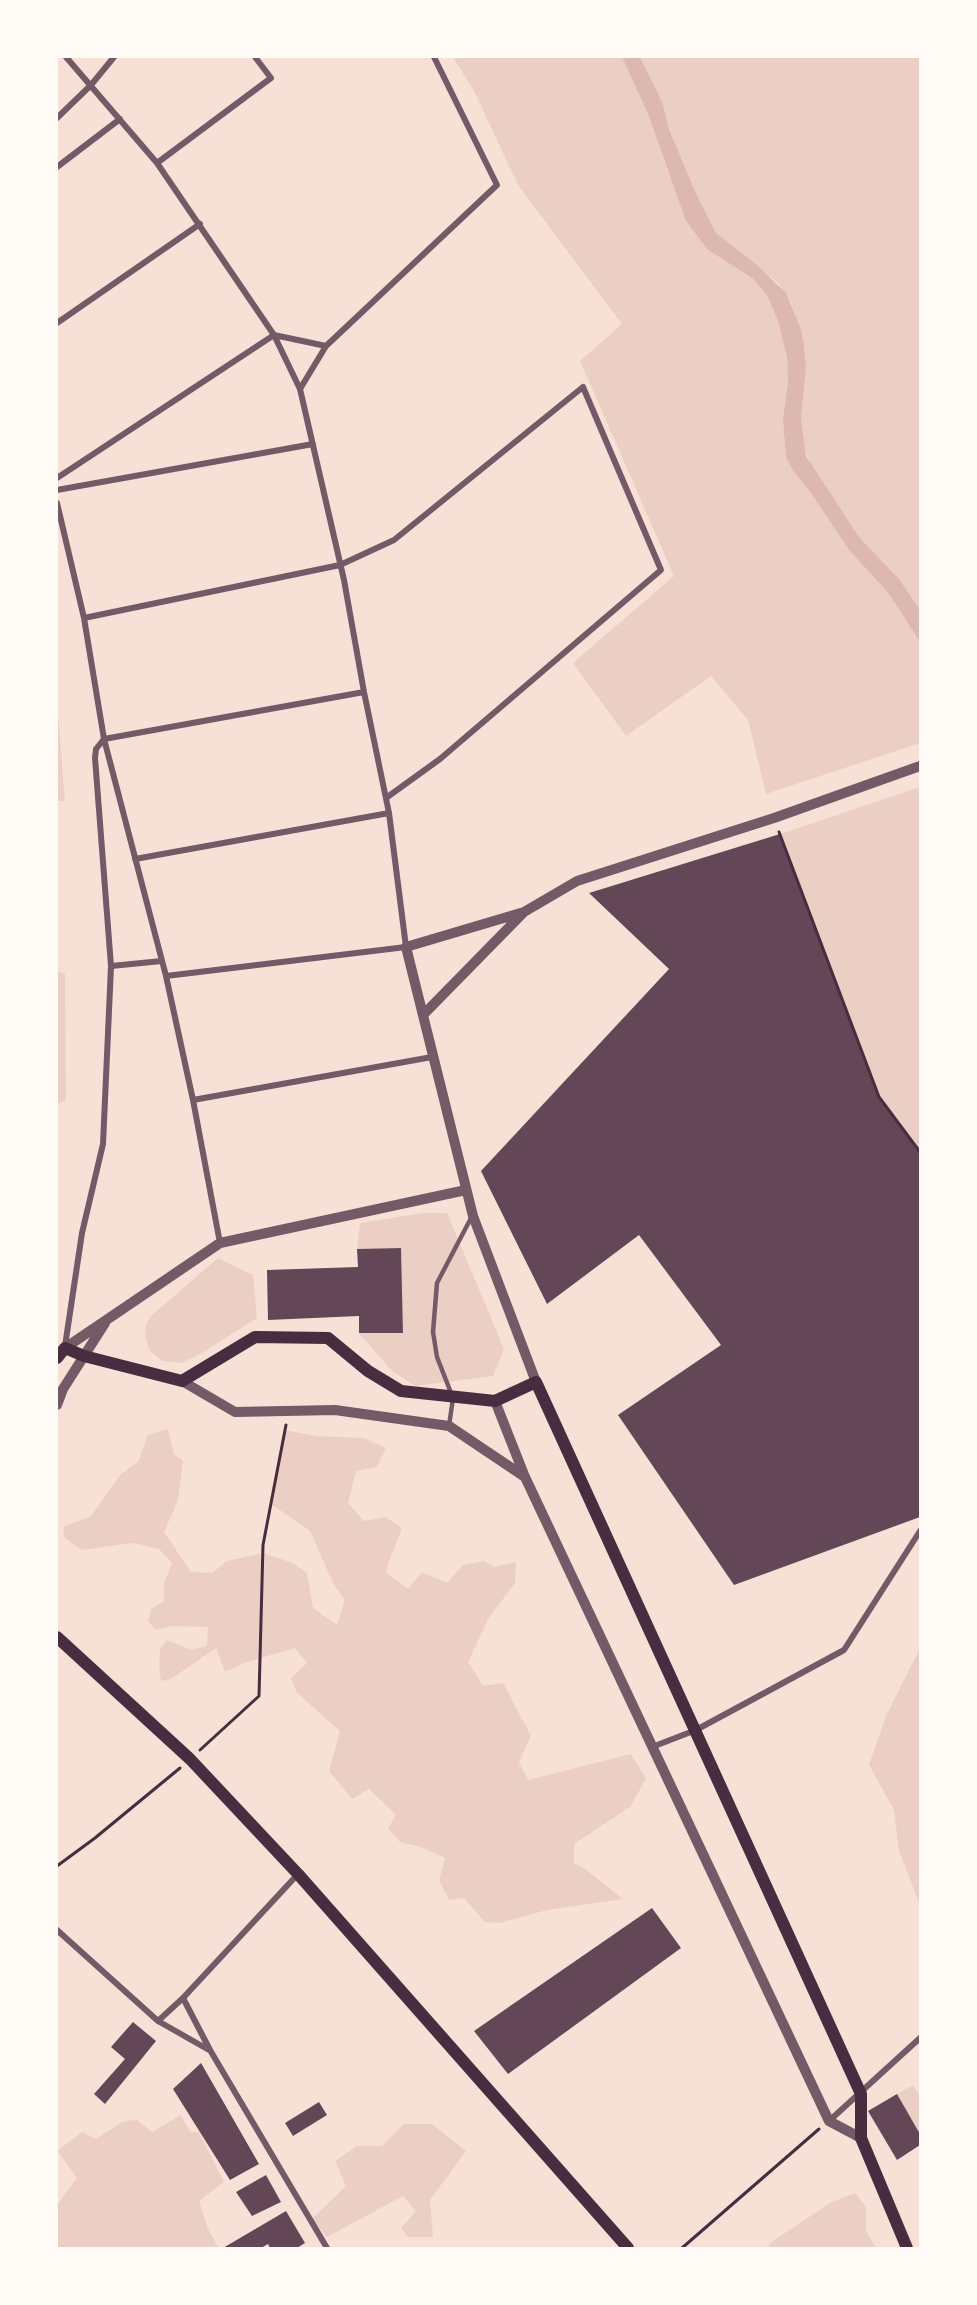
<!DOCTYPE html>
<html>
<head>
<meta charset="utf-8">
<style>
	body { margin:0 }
	#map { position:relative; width:977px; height:2305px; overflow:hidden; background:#f7e1d7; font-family:Lora,serif }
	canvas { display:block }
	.frame { position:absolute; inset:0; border:58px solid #fffaf5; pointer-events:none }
</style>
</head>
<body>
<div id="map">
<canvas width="977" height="2305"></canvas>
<div class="frame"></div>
</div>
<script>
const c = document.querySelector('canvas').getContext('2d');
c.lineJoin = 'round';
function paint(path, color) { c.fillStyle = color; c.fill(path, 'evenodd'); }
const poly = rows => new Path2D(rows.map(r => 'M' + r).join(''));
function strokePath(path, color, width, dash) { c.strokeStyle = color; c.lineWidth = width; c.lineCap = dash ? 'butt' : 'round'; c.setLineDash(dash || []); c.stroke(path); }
paint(poly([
	[453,57,622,57,648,114,670,176,708,250,752,278,767,295,778,321,787,357,788,382,783,419,784,434,786,457,793,471,811,493,849,550,889,594,920,642,920,743,766,794,748,720,711,676,626,736,573,663,674,576,580,361,622,324,518,185,474,91],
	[640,57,920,57,920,610,900,580,859,537,810,464,803,443,801,418,806,368,804,344,791,303,778,283,716,233,698,198,669,129,663,104],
	[57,702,65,801,57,801],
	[920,787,920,1426,665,1150,525,1260,481,1171,623,1018,680,1090,780,834],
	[57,971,65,974,66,1100,57,1104],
	[424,1213,447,1213,504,1349,493,1376,415,1386,392,1371,359,1333,403,1333,401,1248,357,1249,360,1223],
	[218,1258,253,1275,257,1318,205,1351,182,1363,163,1361,150,1351,145,1337,146,1325,151,1316],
	[168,1429,174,1454,183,1461,178,1500,164,1532,191,1572,212,1573,227,1561,263,1553,293,1563,307,1573,313,1608,337,1625,345,1600,334,1585,310,1531,271,1504,285,1430,317,1436,364,1438,386,1448,377,1467,356,1471,348,1503,364,1521,386,1517,402,1528,385,1572,408,1589,422,1572,447,1583,463,1565,484,1561,494,1567,516,1562,515,1583,488,1619,468,1662,483,1686,503,1683,531,1736,519,1762,528,1780,631,1754,646,1779,630,1807,574,1844,574,1863,584,1868,623,1899,547,1910,500,1923,485,1922,464,1898,449,1900,439,1880,445,1858,421,1847,400,1842,388,1828,396,1815,369,1789,352,1799,329,1771,340,1731,297,1693,291,1678,307,1663,295,1648,244,1663,225,1672,216,1648,171,1679,161,1681,159,1666,160,1648,167,1640,191,1650,207,1646,208,1627,170,1626,156,1630,148,1621,151,1609,164,1601,164,1583,172,1563,159,1549,132,1543,82,1550,65,1538,63,1527,91,1516,121,1474,138,1462,148,1435],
	[920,1648,920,1905,899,1851,894,1810,869,1765,886,1716],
	[913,2085,920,2096,920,2134,897,2094],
	[181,2115,190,2132,199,2132,224,2182,199,2201,208,2229,219,2248,57,2248,57,2205,77,2178,57,2151,82,2132,96,2139,124,2121,137,2120,152,2132],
	[404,2124,432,2124,466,2151,430,2200,433,2237,408,2237,401,2228,416,2211,403,2196,327,2237,312,2219,346,2186,335,2161,357,2146,382,2146],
	[855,2193,866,2207,866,2231,876,2248,769,2248,770,2243,830,2203]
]), '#ebcfc5');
paint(poly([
	[622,57,640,57,663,104,669,129,698,198,716,233,757,265,786,293,800,327,804,344,806,368,801,418,806,456,859,537,900,580,920,610,920,642,889,594,849,550,811,493,793,471,786,457,784,434,783,419,788,382,787,357,778,321,767,295,752,278,708,250,686,221,648,114]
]), '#dcb8b0');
paint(poly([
	[780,834,879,1097,920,1152,920,1517,734,1585,618,1415,721,1345,639,1235,547,1304,481,1171,669,969,589,893],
	[401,1248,403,1333,359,1333,359,1316,268,1320,267,1270,358,1267,357,1249],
	[652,1908,681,1948,508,2074,474,2031],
	[133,2022,156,2041,105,2104,94,2094,125,2059,111,2047],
	[201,2063,259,2164,230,2180,173,2089],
	[897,2094,920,2134,920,2145,897,2160,868,2111],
	[319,2102,327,2115,293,2136,285,2123],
	[266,2175,281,2202,252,2216,236,2192],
	[286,2211,305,2243,297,2248,270,2248,268,2244,261,2248,223,2248]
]), '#644757');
strokePath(poly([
	[779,832,879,1097,920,1152],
	[200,1750,259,1696,263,1545,286,1425],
	[57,1866,95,1838,180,1768],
	[682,2248,819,2129]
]), '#4a2c40', 3);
strokePath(poly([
	[449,1426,453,1398,437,1357,433,1332,437,1283,471,1218]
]), '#755966', 4.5);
strokePath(poly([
	[66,57,157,163,274,335,300,389,344,580,364,692,389,813,406,947,166,976],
	[57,118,91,85,114,57],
	[157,163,271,78,255,57],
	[57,167,120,119],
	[57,323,200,224],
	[300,389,326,346,497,185,434,57],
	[57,478,274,335,326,346],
	[57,490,313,444],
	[57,503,84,618,104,739,166,976,193,1100,220,1243],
	[84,618,340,565,394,540,583,387,661,570,440,759,386,798],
	[104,739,364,692],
	[135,859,389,813],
	[111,966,162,961],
	[193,1100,432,1057],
	[65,1346,82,1233,103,1144,111,966,95,758,96,749,104,739],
	[652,1747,696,1730,844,1650,920,1531],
	[298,1874,183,1998,210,2050,327,2248],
	[57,1930,158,2021,209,2050],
	[158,2021,183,1998],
	[829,2121,920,2038]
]), '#755966', 6);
strokePath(poly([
	[524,912,406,947,473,1216,536,1382],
	[423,1015,524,912,577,881,774,818,920,766],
	[65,1348,220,1243,466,1190],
	[182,1381,235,1412,335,1410,449,1426,525,1477],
	[495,1401,525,1477,829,2121,861,2138],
	[57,1405,63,1389,105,1323]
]), '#755966', 10);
strokePath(poly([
	[57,1358,65,1348,84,1356,182,1381,255,1337,328,1338,368,1371,401,1391,495,1401,536,1382,861,2094,861,2138,907,2248],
	[57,1637,190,1759,298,1874,628,2248]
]), '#4a2c40', 12);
</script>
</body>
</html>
